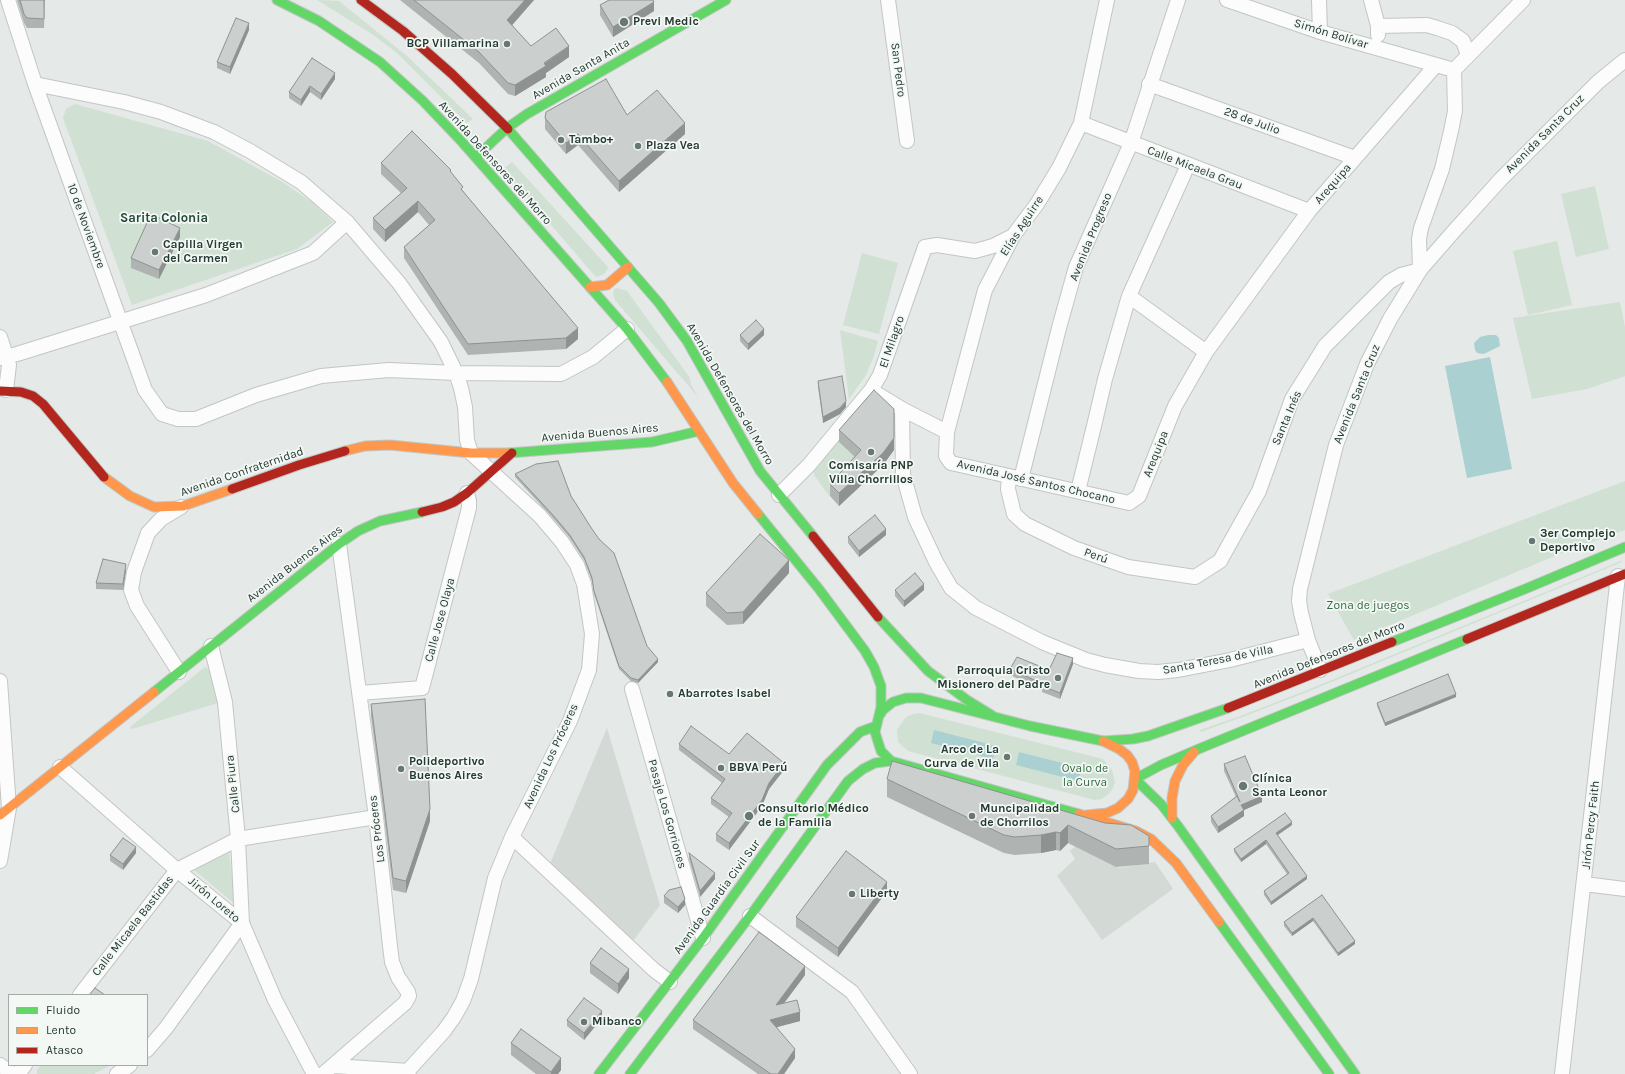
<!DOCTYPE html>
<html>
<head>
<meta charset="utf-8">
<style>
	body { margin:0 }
	#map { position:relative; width:1625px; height:1074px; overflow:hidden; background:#e5e9e7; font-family:Karla,sans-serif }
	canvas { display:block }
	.legend { position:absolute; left:8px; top:994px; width:140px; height:72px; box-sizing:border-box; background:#f3f8f5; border:1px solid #a1aca7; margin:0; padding:5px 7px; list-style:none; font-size:12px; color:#253a32 }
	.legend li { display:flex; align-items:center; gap:8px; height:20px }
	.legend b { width:20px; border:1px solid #a1aca7 }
</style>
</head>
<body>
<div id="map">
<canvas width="1625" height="1074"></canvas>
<ul class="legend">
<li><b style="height:5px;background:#63d668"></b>Fluido</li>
<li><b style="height:5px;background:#ff974d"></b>Lento</li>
<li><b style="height:5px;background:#b3261e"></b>Atasco</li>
</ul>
</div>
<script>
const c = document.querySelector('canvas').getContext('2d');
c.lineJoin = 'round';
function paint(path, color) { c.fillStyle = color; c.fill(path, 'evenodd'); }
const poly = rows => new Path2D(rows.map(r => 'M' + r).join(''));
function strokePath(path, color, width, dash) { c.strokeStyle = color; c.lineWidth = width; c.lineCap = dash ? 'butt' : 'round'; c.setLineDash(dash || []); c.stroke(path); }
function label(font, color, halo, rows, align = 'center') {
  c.font = font + ' Karla,sans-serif'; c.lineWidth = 3.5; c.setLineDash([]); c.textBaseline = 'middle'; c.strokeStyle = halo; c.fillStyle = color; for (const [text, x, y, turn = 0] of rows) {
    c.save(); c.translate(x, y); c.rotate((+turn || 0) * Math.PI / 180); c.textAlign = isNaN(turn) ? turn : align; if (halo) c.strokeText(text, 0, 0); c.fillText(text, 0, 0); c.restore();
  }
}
paint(poly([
	[607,728,660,905,633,941,547,871],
	[1076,845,1119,868,1155,862,1173,889,1102,940,1057,876,1075,859,1070,851]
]), '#d3dad6');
paint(poly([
	[317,0,339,1,407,56,473,119,467,123,397,53,372,34],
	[75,104,208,141,284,183,313,203,333,222,297,249,132,305,63,118,66,109],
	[512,162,608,267,605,273,602,275,596,277,503,169],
	[1595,186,1609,249,1576,257,1561,194],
	[1557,241,1572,305,1528,315,1513,251],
	[862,253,898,263,879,334,843,325],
	[617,288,627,291,690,378,691,385,698,397,615,300,613,294,614,289],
	[1620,302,1625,327,1625,376,1587,389,1532,399,1513,318],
	[840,330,878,341,874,356,866,375,849,399],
	[838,440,861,462,829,496,814,475,814,469],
	[1625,481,1625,530,1557,555,1354,640,1328,594],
	[1621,561,1622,562,1307,692,1245,716,1201,732,1200,730,1238,717,1305,691],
	[205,667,213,671,218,703,132,729,130,727],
	[919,713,1103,759,1112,770,1115,782,1112,790,1107,795,1102,799,1095,800,908,751,898,742,897,730,905,718,910,715],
	[229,853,236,905,194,870],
	[41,1065,111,1065,94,1074,37,1074,37,1070]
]), '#d0e0d3');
paint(poly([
	[1488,335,1496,335,1499,338,1500,346,1484,354,1477,353,1475,350,1474,343,1480,337],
	[1490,357,1512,469,1467,478,1445,366],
	[934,730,996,746,993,759,931,743],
	[1019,752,1082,768,1078,781,1016,765]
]), '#abd0d2');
const street = poly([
	[8,0,35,84,145,390,162,414,178,419,196,419,256,395,321,376,389,370,456,373,561,374,593,357,627,329],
	[888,0,907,141],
	[1107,0,1081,123,1059,168,1037,204,1013,236,985,290,947,432,946,456,951,463,1129,503,1139,496,1175,406,1206,352,1309,211,1436,65],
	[1319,0,1320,32],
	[1371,0,1378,26,1378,35],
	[1378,26,1427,25,1437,28,1452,33,1463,41,1468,55],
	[1454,70,1523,0],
	[35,84,124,102,161,112,214,132,250,151,301,182,347,222,399,283,441,342,456,373,461,388,465,407,467,440,471,453,540,516,562,542,577,565,584,584,592,634,589,670,570,721,512,837,495,878,471,979,463,1001,454,1017,444,1031,405,1074],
	[1149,84,1355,158],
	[1081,123,1309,211],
	[1129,296,1206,352],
	[0,337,9,365,6,390],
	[0,358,17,354,206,295,313,253,347,222],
	[871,390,902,409,947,432],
	[902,409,903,474,915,517,936,562,951,588,976,608,1042,642,1086,660,1105,665,1139,671,1158,672,1178,670,1230,660,1308,640],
	[1009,476,1008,489,1014,514,1025,524,1074,548,1128,567,1195,577,1220,561,1259,491,1292,399,1325,346,1389,282,1401,275,1420,270,1419,239,1421,228,1442,169,1451,131,1455,111,1454,70,1320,32,1227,0],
	[1021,479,1059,328,1076,267,1131,143,1178,0],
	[1078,491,1094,426,1105,379,1129,296,1188,165],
	[779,495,809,465,871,390,880,375,925,247,937,245,975,251,993,246,1013,236],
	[1320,670,1308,640,1301,613,1299,601,1300,589,1336,445,1367,364,1390,319,1420,270,1454,231,1501,179,1598,82,1625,60],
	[179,672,137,606,131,590,134,572,148,533,161,519,181,507],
	[0,681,9,808,0,861],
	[632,689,703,938],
	[360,693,422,688,469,508,469,501,467,493],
	[60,767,177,870,242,923,275,1000,314,1074],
	[512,837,654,970,670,982],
	[1584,884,1625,889],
	[750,916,852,992,910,1074],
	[80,995,177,870,238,839,376,817],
	[147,1050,166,1028,242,923,238,839,225,702,211,646],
	[0,1065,13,1074],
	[334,1066,409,1071],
	[18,1074,25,1065],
	[117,1074,130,1065],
	[323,1074,405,1003,409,996,408,992,398,977,392,962,390,946,376,817,339,544],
	[1562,1074,1618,576]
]);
const fast = poly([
	[277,0,319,21,380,62,423,101,462,142,627,329,667,382],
	[508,129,659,303,687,341,760,471,813,536],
	[476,157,507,128,527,114,726,0],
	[509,453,652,442,699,431],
	[758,514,819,589,865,651,874,667,881,686,881,707,875,732,881,751,891,761,1079,814],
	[878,617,928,671,967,700,993,716],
	[1392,642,1525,589,1625,547],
	[154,692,339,544,358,531,380,521,422,512],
	[879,716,883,710,893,702,906,698,921,698,1030,726,1103,741,1133,739,1148,736,1228,708],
	[1135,779,1161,765,1201,748,1467,639],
	[1135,779,1161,804,1178,826,1355,1074],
	[1219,922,1329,1074],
	[599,1074,703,938,827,765,860,732,876,726],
	[630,1074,750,916,848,781,863,769,875,763,891,761]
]);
const slow = poly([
	[590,287,607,285,628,267],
	[667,382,733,483,758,514],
	[345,451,365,446,390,445,471,453,509,453],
	[104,477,130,496,154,507,183,506,232,489],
	[1079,814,1136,831,1151,839,1176,863,1219,922],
	[0,815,154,692],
	[1087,815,1107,813,1118,808,1128,799,1133,790,1135,771,1132,762,1127,755,1119,749,1103,741],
	[1172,818,1172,798,1175,781,1183,765,1194,752]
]);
const jam = poly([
	[361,0,403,31,452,74,508,129],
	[0,391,21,392,33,396,43,404,104,477],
	[232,489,299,465,345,451],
	[422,512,442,507,454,502,467,493,512,453],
	[813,536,878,617],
	[1467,639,1625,574],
	[1228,708,1392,642]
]);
strokePath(street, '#c2c6c4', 16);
strokePath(fast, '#c1c6c4', 11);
strokePath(slow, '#c1c6c4', 11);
strokePath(jam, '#c1c6c4', 11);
strokePath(street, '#fbfcfb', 14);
strokePath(fast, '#63d668', 9);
strokePath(slow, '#ff974d', 9);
strokePath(jam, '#b3261e', 9);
paint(poly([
	[17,0,45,0,44,28,27,28,24,23],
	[400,0,534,0,512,25,531,46,569,57,546,73,546,77,515,96,508,94,479,63],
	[600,5,654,11,613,37,600,15],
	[249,30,230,74,217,68,217,62],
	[335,79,321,100,310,92,301,106,289,98,289,92],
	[627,115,685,134,619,192,578,145,566,154,545,129,545,118],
	[381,163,451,173,463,191,578,339,566,349,468,355,404,258,404,247,429,225,418,212,385,242,373,229,373,218,401,193,381,174],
	[180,237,159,279,131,268,131,258],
	[740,335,764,335,748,350,740,341],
	[818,381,846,407,840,414,823,423,818,387],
	[839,430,894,450,883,465,839,506,830,496,830,484,855,457,839,442],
	[515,474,571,496,647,646,658,662,638,683,631,681,619,669,594,594,592,581,584,560,569,537,552,517,515,477],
	[886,535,859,557,848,543,848,537],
	[126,570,123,590,96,589,96,583],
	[789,573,743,624,727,625,706,606,706,593],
	[895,590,924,590,904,607,895,596],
	[1073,664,1060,699,1042,692,1042,690,1010,675,1010,669,1049,670],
	[1456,697,1385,726,1377,706,1377,703],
	[371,704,430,821,406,893,393,890,384,816,371,716],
	[679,744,729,754,784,770,769,789,762,806,729,850,716,841,716,834,729,817,711,804,711,798,722,783,679,750],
	[1224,764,1262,802,1244,810,1244,816,1218,833,1211,822,1211,816,1236,797,1224,771],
	[887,779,1149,836,1149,864,1116,867,1068,843,1060,851,1056,850,1041,853,1015,855,1004,853,887,797],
	[1292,825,1278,835,1307,879,1271,905,1264,895,1264,891,1287,874,1266,844,1241,862,1234,852,1234,849],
	[136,853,123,870,110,861,110,855],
	[689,853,715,879,700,897,689,859],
	[887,891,838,957,796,927,796,917],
	[1322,895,1355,944,1338,956,1313,921,1292,936,1284,926,1284,922],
	[664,896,685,905,678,913,664,903],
	[590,963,629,978,618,994,590,973],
	[805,975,784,1003,800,1021,777,1027,795,1058,784,1074,758,1074,693,1029,693,1020],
	[602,1018,584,1040,567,1026,567,1020],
	[511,1043,561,1070,558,1074,536,1074,511,1055]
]), '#afb3b1');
paint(poly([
	[525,0,534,0,507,31,507,20],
	[654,2,654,11,613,37,613,27],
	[249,23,249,30,230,74,230,67],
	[569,46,569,57,546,73,546,77,515,96,515,85],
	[335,73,335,79,321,100,321,94],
	[310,86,310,92,301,106,301,100],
	[685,123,685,134,619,192,619,181],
	[578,134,578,145,566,154,566,143],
	[418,201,418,212,385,242,385,230],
	[180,228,180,237,159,279,159,270],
	[578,328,578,339,566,349,566,338],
	[764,329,764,335,748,350,748,344],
	[846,401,846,407,840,414,823,423,823,417],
	[894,438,894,450,883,465,839,506,839,493],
	[886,529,886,535,859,557,859,551],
	[789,560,789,573,743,624,743,612],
	[126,564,126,570,123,590,123,584],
	[924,584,924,590,904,607,904,601],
	[1073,658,1073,664,1060,699,1060,693],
	[658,659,658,662,638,683,638,680],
	[1456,694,1456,697,1385,726,1385,723],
	[784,763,784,770,769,789,762,806,729,850,729,843,769,783],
	[1262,796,1262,802,1244,810,1244,816,1218,833,1218,827,1241,805],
	[430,809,430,821,406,893,406,881],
	[1292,822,1292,825,1276,836,1276,833],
	[1068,825,1068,843,1060,851,1060,833],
	[1056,832,1056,850,1041,853,1041,835],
	[1266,840,1266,844,1241,862,1241,859],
	[136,847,136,853,123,870,123,864],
	[715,873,715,879,700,897,700,891],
	[1307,876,1307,879,1271,905,1271,902],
	[887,882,887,891,838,957,838,948],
	[685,899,685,905,678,913,678,907],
	[1313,918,1313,921,1292,936,1292,933],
	[1355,941,1355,944,1338,956,1338,953],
	[805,966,805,975,776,1014,776,1005],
	[629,969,629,978,618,994,618,984],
	[602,1011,602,1018,584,1040,584,1033],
	[800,1012,800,1021,770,1029,770,1020],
	[148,1030,148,1036,147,1037,147,1031],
	[795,1049,795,1058,784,1074,778,1074],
	[561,1058,561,1070,558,1074,551,1074,551,1072]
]), '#8e9290');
const building = poly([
	[20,0,44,0,44,19,27,18,24,14,20,0],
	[414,0,525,0,507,20,531,46,556,28,569,46,544,63,546,66,515,85,508,83,479,52,414,0],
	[609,0,653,0,654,2,613,27,600,5,609,0],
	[236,18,249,23,230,67,217,62,236,18],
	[312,58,335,73,321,94,310,86,301,100,289,92,312,58],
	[606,79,627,115,657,90,685,123,619,181,578,134,566,143,545,118,546,112,606,79],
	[412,131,451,170,450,171,463,187,461,189,578,328,566,338,468,344,404,247,435,220,418,201,385,230,373,218,407,188,381,163,412,131],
	[151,214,180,228,159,270,131,258,151,214],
	[756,320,764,329,748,344,740,335,756,320],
	[842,376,846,401,840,408,823,417,818,381,842,376],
	[874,390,894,409,894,438,883,453,839,493,830,484,861,450,839,430,874,390],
	[558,461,571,496,592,529,599,539,614,553,647,646,658,659,638,680,631,678,619,666,594,591,592,578,584,557,569,534,552,514,515,474,536,464,558,461],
	[875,515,886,529,859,551,848,537,875,515],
	[760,534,789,560,743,612,727,613,706,593,760,534],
	[103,559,126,564,123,584,96,583,103,559],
	[915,573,924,584,904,601,895,590,915,573],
	[1057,653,1073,658,1060,693,1042,686,1043,684,1010,669,1017,657,1049,670,1057,653],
	[1448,674,1456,694,1385,723,1377,703,1448,674],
	[425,699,430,809,406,881,393,878,384,804,371,704,425,699],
	[691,726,729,754,747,733,784,763,769,783,762,800,729,843,716,834,732,813,711,798,725,779,679,744,691,726],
	[1245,756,1262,796,1241,805,1244,810,1218,827,1211,816,1237,796,1240,802,1224,764,1245,756],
	[892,761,1105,823,1131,825,1149,836,1149,846,1116,849,1068,825,1060,833,1056,832,1041,835,1015,837,1004,835,887,779,892,761],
	[1285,813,1292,822,1276,833,1307,876,1271,902,1264,891,1289,873,1266,840,1241,859,1234,849,1285,813],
	[123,838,136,847,123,864,110,855,123,838],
	[846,851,887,882,838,948,796,917,846,851],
	[689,853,715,873,700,891,689,853],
	[681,887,685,899,678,907,664,896,669,890,681,887],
	[1322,895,1355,941,1338,953,1313,918,1292,933,1284,922,1322,895],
	[759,932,805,966,776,1005,797,1000,800,1012,770,1020,795,1049,778,1074,771,1074,693,1020,759,932],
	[601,948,629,969,618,984,590,963,601,948],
	[95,988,105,995,89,995,95,988],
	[584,998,602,1011,584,1033,567,1020,584,998],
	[521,1029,561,1058,551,1072,511,1043,521,1029]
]);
paint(building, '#cbd0ce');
strokePath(building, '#8e9290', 1);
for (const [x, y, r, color] of [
	[624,22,5,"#687771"],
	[507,44,4,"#687771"],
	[561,140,4,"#687771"],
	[638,146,4,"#687771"],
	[155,252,4,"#687771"],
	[871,452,4,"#687771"],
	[1532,541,4,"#687771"],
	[1058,678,4,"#687771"],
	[670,694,4,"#687771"],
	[1007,757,4,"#687771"],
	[721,768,4,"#687771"],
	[401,769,4,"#687771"],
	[1243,786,5,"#687771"],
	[749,816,5,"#687771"],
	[972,816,4,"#687771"],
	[852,894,4,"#687771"],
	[584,1022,4,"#687771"]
]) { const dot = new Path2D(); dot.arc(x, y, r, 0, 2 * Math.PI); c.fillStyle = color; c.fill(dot); strokePath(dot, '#f3f8f5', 1.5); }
label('bold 12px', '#253a32', '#f3f8f5', [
	["Previ Medic",633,22],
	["BCP Villamarina",499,44,"right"],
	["Tambo+",569,140],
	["Plaza Vea",646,146],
	["Capilla Virgen",163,245],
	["del Carmen",163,259],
	["Comisaría PNP",871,466,"center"],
	["Villa Chorrillos",871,480,"center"],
	["3er Complejo",1540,534],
	["Deportivo",1540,548],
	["Parroquia Cristo",1050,671,"right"],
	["Misionero del Padre",1050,685,"right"],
	["Abarrotes Isabel",678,694],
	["Arco de La",999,750,"right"],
	["Curva de Vila",999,764,"right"],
	["Polideportivo",409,762],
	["Buenos Aires",409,776],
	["BBVA Perú",729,768],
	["Clínica",1252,779],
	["Santa Leonor",1252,793],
	["Consultorio Médico",758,809],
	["de la Familia",758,823],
	["Muncipalidad",980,809],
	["de Chorrilos",980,823],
	["Liberty",860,894],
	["Mibanco",592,1022]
], 'left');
label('12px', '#253a32', '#f3f8f5', [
	["Simón Bolívar",1331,34,17],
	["Avenida Santa Anita",581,69,-30],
	["San Pedro",898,70,83],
	["28 de Julio",1252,121,20],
	["Avenida Santa Cruz",1545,134,-45],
	["Avenida Defensores del Morro",495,163,48],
	["Calle Micaela Grau",1195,168,21],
	["Arequipa",1333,184,-49],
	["10 de Noviembre",86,226,70],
	["Elías Aguirre",1022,226,-57],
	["Avenida Progreso",1091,237,-68],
	["El Milagro",892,342,-71],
	["Avenida Defensores del Morro",730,394,60],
	["Avenida Santa Cruz",1357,394,-68],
	["Santa Inés",1287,418,-67],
	["Avenida Buenos Aires",600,433,-5],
	["Arequipa",1156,454,-68],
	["Avenida Confraternidad",242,472,-19],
	["Avenida José Santos Chocano",1036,482,13],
	["Perú",1096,556,20],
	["Avenida Buenos Aires",295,564,-38],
	["Calle Jose Olaya",440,620,-75],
	["Avenida Defensores del Morro",1329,655,-22],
	["Santa Teresa de Villa",1218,660,-11],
	["Avenida Los Próceres",551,756,-65],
	["Calle Piura",233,784,-96],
	["Pasaje Los Gorriones",667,814,74],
	["Jirón Percy Faith",1591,825,-84],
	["Los Próceres",377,829,-97],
	["Avenida Guardia Civil Sur",717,897,-54],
	["Jirón Loreto",214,900,40],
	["Calle Micaela Bastidas",133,926,-52]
]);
label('12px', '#346b44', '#f3f8f5', [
	["Zona de juegos",1368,606],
	["Ovalo de",1085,769],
	["la Curva",1085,783]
]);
label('bold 13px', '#23493d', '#f3f8f5', [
	["Sarita Colonia",164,218]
]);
</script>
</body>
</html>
